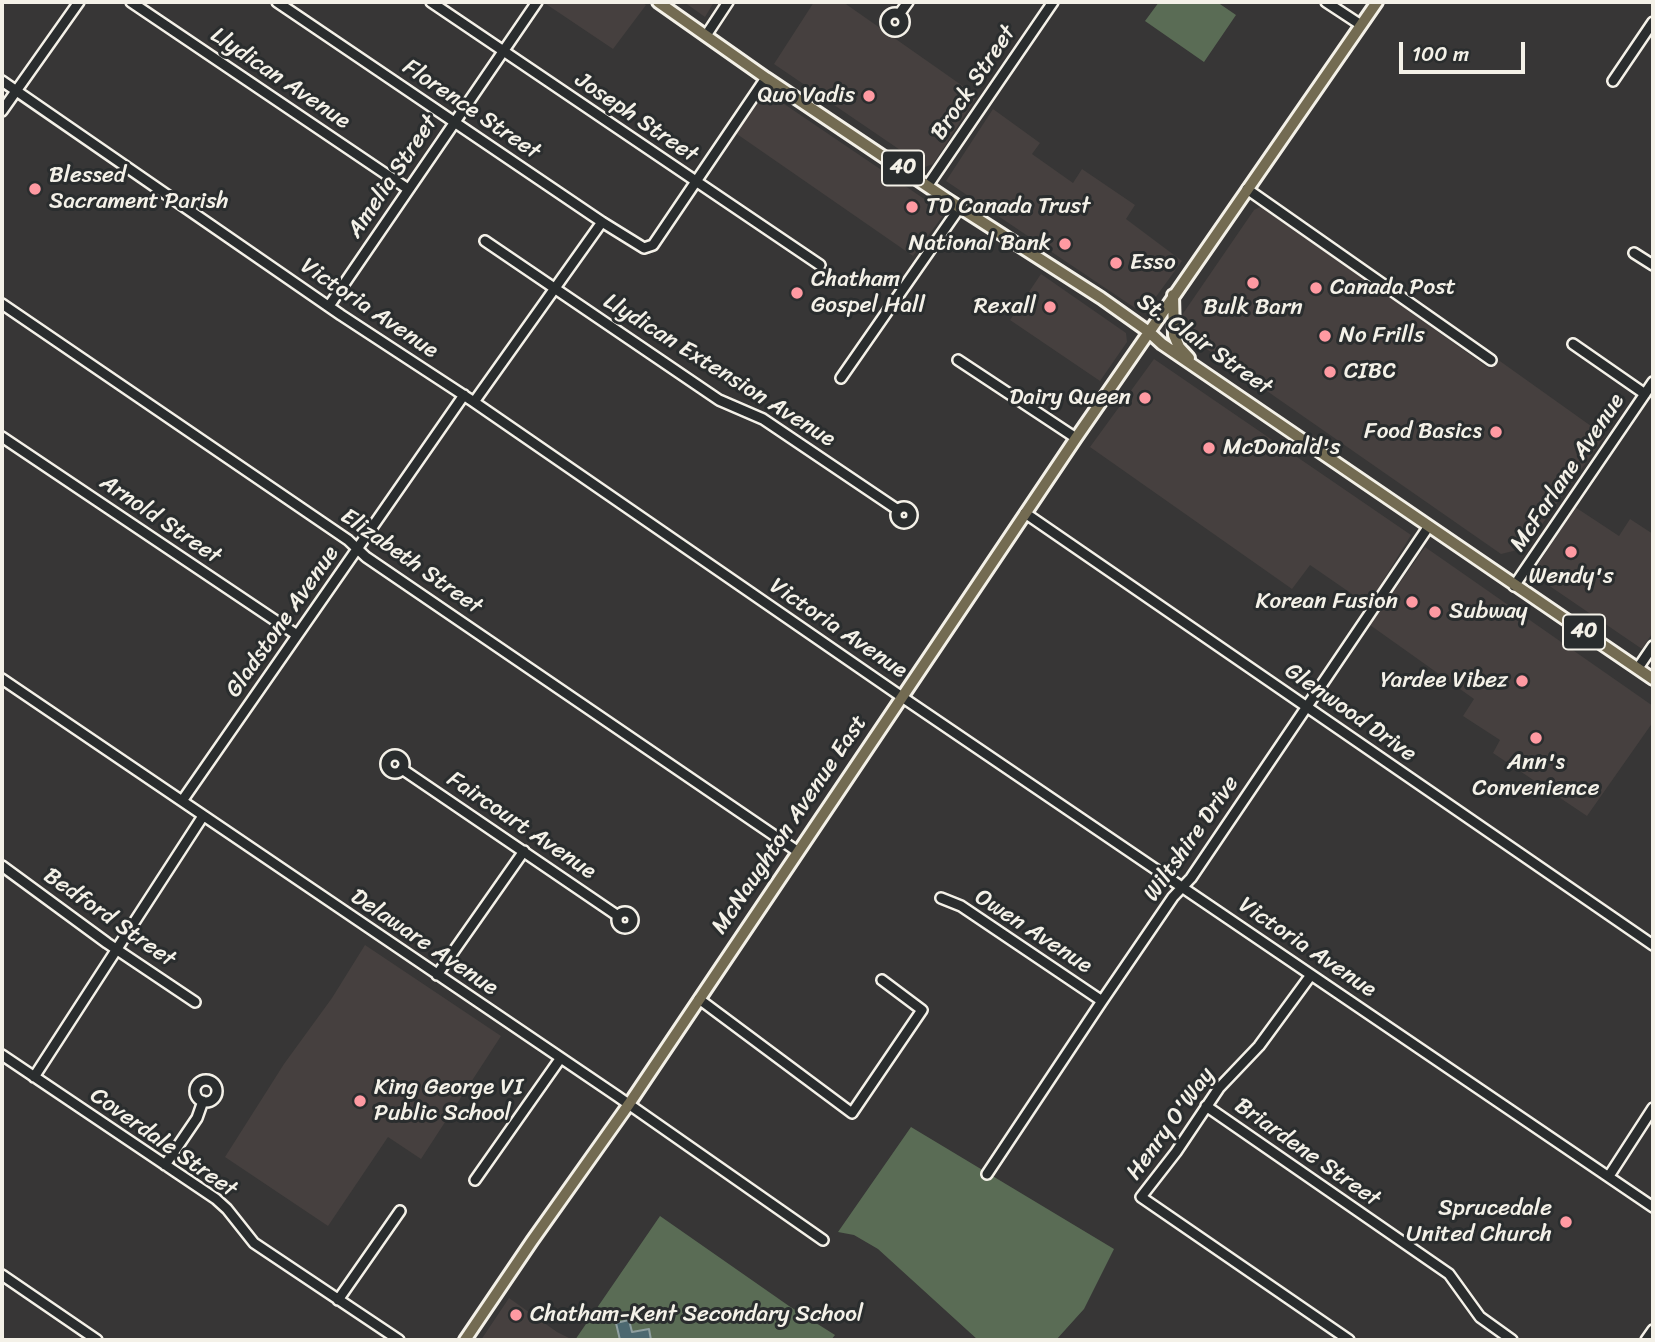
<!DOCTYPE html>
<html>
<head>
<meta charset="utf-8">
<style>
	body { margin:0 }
	#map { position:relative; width:1655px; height:1342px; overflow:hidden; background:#373636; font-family:Sriracha,sans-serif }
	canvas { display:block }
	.frame { position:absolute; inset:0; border:4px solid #f4f1e8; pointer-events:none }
	.scale { position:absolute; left:1399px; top:42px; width:126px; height:32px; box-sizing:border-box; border:4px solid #f4f1e8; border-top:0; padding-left:9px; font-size:21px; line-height:24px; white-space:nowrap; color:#f4f1e8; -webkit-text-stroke:5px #2a2d2e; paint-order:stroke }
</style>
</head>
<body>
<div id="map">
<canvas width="1655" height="1342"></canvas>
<div class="frame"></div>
<div class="scale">100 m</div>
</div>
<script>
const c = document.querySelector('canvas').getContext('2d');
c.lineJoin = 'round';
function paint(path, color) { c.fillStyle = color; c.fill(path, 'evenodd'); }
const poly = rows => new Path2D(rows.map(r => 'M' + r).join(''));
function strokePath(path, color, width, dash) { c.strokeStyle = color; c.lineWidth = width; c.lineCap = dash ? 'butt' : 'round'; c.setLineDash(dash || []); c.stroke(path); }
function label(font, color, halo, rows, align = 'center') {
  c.font = font + ' Sriracha,sans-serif'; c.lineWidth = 6; c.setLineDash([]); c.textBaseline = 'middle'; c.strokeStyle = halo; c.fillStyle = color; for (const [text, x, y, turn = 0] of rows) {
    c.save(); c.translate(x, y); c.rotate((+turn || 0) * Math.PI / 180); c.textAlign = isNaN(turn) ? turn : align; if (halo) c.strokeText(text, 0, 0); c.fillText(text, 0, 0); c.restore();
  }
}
paint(poly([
	[547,2,641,2,646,5,613,49,546,4],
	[684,2,714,2,705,17],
	[814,2,843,2,977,96,933,164,925,167,774,64],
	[762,89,945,213,913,256,734,132],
	[993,109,1040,143,1032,154,1073,183,1082,169,1135,205,1126,219,1182,261,1150,305,1135,308,946,181],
	[1262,206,1490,369,1497,359,1605,436,1525,548,1501,554,1185,334,1182,315,1254,210],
	[1041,274,1126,333,1127,342,1100,381,1010,320],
	[1154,359,1411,535,1368,605,1310,565,1292,589,1090,447],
	[1575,507,1619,536,1630,519,1653,534,1653,632,1642,649,1532,574],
	[1425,547,1653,706,1653,722,1587,816,1493,753,1500,740,1463,716,1474,699,1370,625],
	[365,945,501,1036,421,1159,388,1137,328,1226,225,1157,284,1064,332,998],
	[509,1298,557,1332,573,1340,481,1340]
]), '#46403f');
paint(poly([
	[1159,2,1217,2,1236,15,1204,62,1145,21],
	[911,1127,1114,1249,1084,1309,1056,1340,978,1340,878,1249,854,1235,838,1232],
	[660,1216,789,1306,835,1335,831,1340,575,1340]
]), '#5a6c55');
const water = poly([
	[629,1320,632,1332,649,1329,651,1340,620,1340,616,1323,629,1320]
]);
paint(water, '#4c6870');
strokePath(water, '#8f9fa0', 2);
const minor = poly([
	[131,2,408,189],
	[277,2,602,222,644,248,653,245,766,78],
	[431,2,820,265],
	[1326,2,1361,25],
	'886 22a9 9 0 1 1 18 0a9 9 0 1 1-18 0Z',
	[900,13,908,2],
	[707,34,728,2],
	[2,81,341,315,474,402,902,697,1653,1207],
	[1613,81,1653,22],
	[2,111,79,2],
	[928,185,1053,2],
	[1247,189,1491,360],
	[485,241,719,400,763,419,898,510],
	[1634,253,1653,265],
	[2,304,348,540,366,557,797,851],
	[329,306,537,2],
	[1573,344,1645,394],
	[958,360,1076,438],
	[841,378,960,207],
	[474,402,602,222],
	[2,437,297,635],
	'896 515a8 8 0 1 1 16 0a8 8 0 1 1-16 0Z',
	[1025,513,1653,945],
	[1514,586,1653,382],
	[1638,668,1653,646],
	[2,679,617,1096,823,1240],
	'386 764a9 9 0 1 1 18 0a9 9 0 1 1-18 0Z',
	[402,769,618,916],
	[182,801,464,395],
	[2,866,107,943,195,1002],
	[941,898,961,906,1102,1001],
	'617 920a8 8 0 1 1 16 0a8 8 0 1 1-16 0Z',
	[437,975,524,851],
	[1311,975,1259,1046,1219,1088,1176,1152,1141,1197,1349,1340],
	[699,999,852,1113,922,1010,882,980],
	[2,1055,216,1199,227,1209,254,1243,399,1340],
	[34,1077,203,816],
	'195 1091a11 11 0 1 1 22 0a11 11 0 1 1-22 0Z',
	[1206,1106,1449,1274,1480,1317,1512,1340],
	[165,1165,197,1118,203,1101],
	[987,1174,1102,1001,1173,897,1191,878,1429,526],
	[1609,1176,1653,1108],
	[475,1180,560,1059],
	[2,1275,97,1340],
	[338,1300,400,1211],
	[1646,1340,1653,1330]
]);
const major = poly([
	[658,2,766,78,948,200,1101,298,1149,332,1162,344,1653,679],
	[1173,295,1174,335,1179,347,1189,358],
	[465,1340,532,1241,629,1104,1076,438,1377,2]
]);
strokePath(minor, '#f4f1e8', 14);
strokePath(major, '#f4f1e8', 16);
strokePath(minor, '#2a2d2e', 9);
strokePath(major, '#736b52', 10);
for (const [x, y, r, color] of [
	[869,96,7,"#ff9aa2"],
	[35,189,7,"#ff9aa2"],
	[912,207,7,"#ff9aa2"],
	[1065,244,7,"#ff9aa2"],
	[1116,263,7,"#ff9aa2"],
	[1253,283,7,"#ff9aa2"],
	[1316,288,7,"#ff9aa2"],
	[797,293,7,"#ff9aa2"],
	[1050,307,7,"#ff9aa2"],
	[1325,336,7,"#ff9aa2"],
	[1330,372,7,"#ff9aa2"],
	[1145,398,7,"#ff9aa2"],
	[1496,432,7,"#ff9aa2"],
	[1209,448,7,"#ff9aa2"],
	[1571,552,7,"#ff9aa2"],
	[1412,602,7,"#ff9aa2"],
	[1435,612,7,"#ff9aa2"],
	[1522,681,7,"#ff9aa2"],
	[1536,738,7,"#ff9aa2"],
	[360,1101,7,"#ff9aa2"],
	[1566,1222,7,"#ff9aa2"],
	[516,1315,7,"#ff9aa2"]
]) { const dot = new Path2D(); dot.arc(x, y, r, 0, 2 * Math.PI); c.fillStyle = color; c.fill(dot); strokePath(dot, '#2a2d2e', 2.5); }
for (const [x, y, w] of [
	[903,168,42],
	[1584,632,42]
]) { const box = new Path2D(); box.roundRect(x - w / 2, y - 17.5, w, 35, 5); c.fillStyle = '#2a2d2e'; c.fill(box); strokePath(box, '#f4f1e8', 2); }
label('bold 21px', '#f4f1e8', null, [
	["40",903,168],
	["40",1584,632]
]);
label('23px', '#f4f1e8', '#2a2d2e', [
	["Llydican Avenue",280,79,34],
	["Brock Street",974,83,-56],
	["Florence Street",471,110,34],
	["Joseph Street",636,118,34],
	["Amelia Street",393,177,-56],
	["Victoria Avenue",369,309,34],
	["St. Clair Street",1204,345,35],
	["Llydican Extension Avenue",719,371,32],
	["McFarlane Avenue",1568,473,-56],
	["Arnold Street",160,520,34],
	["Elizabeth Street",411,562,35],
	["Gladstone Avenue",283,622,-55],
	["Victoria Avenue",838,629,34],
	["Glenwood Drive",1350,713,35],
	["McNaughton Avenue East",790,825,-56],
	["Faircourt Avenue",521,826,34],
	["Wiltshire Drive",1192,839,-55],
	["Bedford Street",109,918,35],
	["Owen Avenue",1033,932,33],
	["Delaware Avenue",424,943,34],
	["Victoria Avenue",1307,948,34],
	["Henry O'Way",1171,1124,-54],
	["Coverdale Street",163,1143,35],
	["Briardene Street",1307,1153,35]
]);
label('23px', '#f4f1e8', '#2a2d2e', [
	["Quo Vadis",855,96,"right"],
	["Blessed",49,176],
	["Sacrament Parish",49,202],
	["TD Canada Trust",926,207],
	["National Bank",1051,244,"right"],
	["Esso",1130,263],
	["Chatham",811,280],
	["Gospel Hall",811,306],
	["Canada Post",1330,288],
	["Rexall",1036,307,"right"],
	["Bulk Barn",1253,308,"center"],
	["No Frills",1339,336],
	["CIBC",1344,372],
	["Dairy Queen",1131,398,"right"],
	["Food Basics",1482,432,"right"],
	["McDonald's",1223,448],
	["Wendy's",1571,577,"center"],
	["Korean Fusion",1398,602,"right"],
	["Subway",1449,612],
	["Yardee Vibez",1508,681,"right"],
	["Ann's",1536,763,"center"],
	["Convenience",1536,789,"center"],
	["King George VI",374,1088],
	["Public School",374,1114],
	["Sprucedale",1552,1209,"right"],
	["United Church",1552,1235,"right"],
	["Chatham-Kent Secondary School",530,1315]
], 'left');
</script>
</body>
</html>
